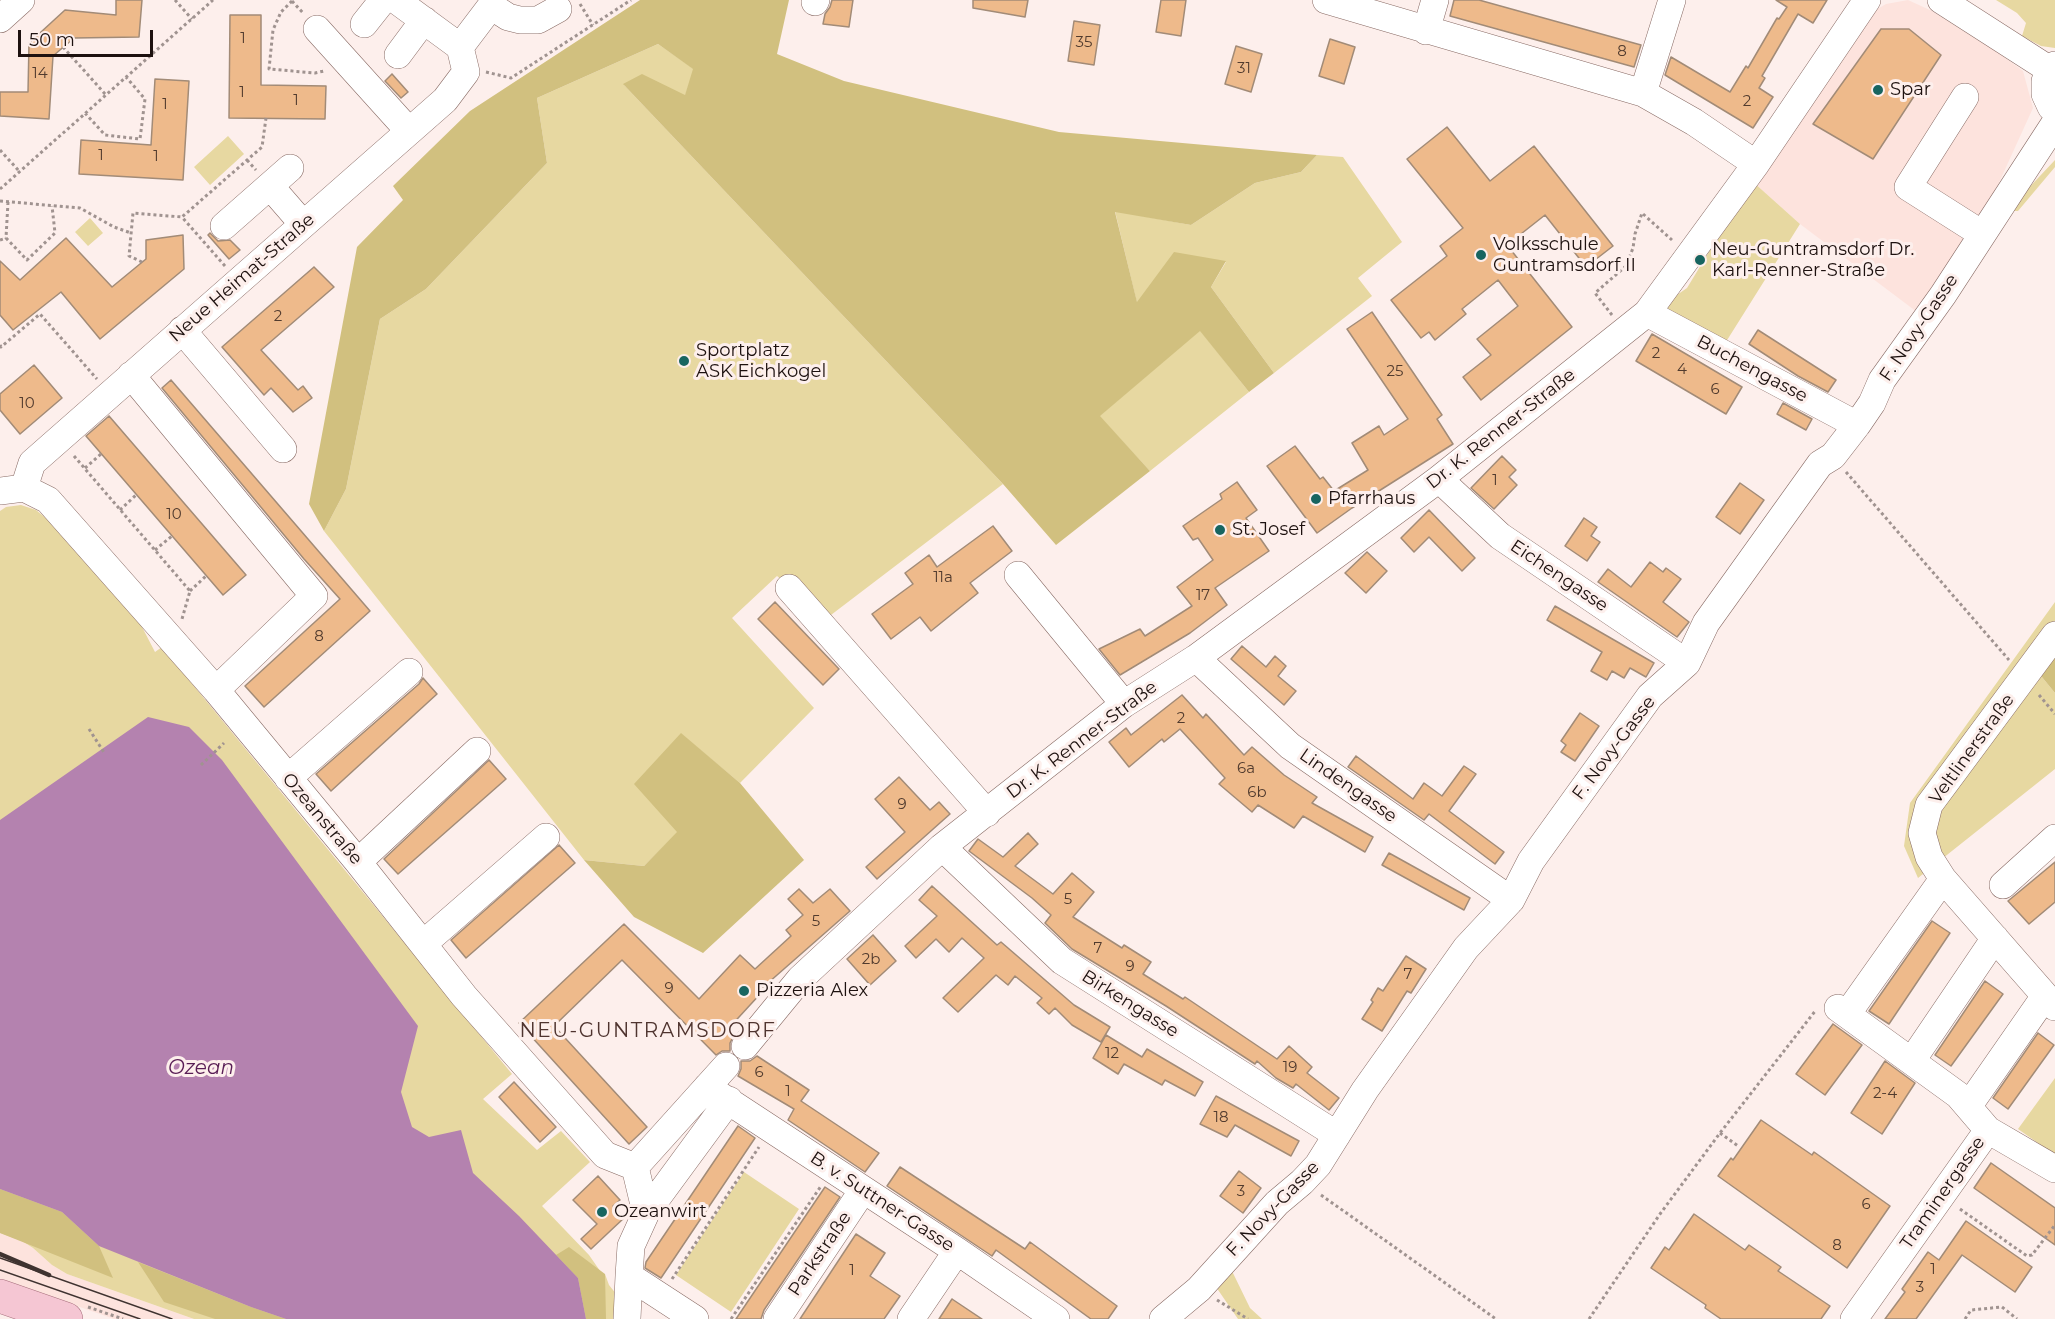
<!DOCTYPE html>
<html>
<head>
<meta charset="utf-8">
<style>
	body { margin:0 }
	#map { position:relative; width:2055px; height:1319px; overflow:hidden; background:#fdefec; font-family:Montserrat,sans-serif }
	canvas { display:block }
	.scale { position:absolute; left:18px; top:30px; width:135px; height:27px; box-sizing:border-box; border:3px solid #1d110f; border-top:0; padding-left:8px; font-size:18px; line-height:21px; white-space:nowrap; color:#1d110f; -webkit-text-stroke:4px #fdefec; paint-order:stroke }
</style>
</head>
<body>
<div id="map">
<canvas width="2055" height="1319"></canvas>
<div class="scale">50 m</div>
</div>
<script>
const c = document.querySelector('canvas').getContext('2d');
c.lineJoin = 'round';
function paint(path, color) { c.fillStyle = color; c.fill(path, 'evenodd'); }
const poly = rows => new Path2D(rows.map(r => 'M' + r).join(''));
function strokePath(path, color, width, dash) { c.strokeStyle = color; c.lineWidth = width; c.lineCap = dash ? 'butt' : 'round'; c.setLineDash(dash || []); c.stroke(path); }
function label(font, color, halo, rows, align = 'center') {
  c.font = font + ' Montserrat,sans-serif'; c.lineWidth = 6; c.setLineDash([]); c.textBaseline = 'middle'; c.strokeStyle = halo; c.fillStyle = color; for (const [text, x, y, turn = 0] of rows) {
    c.save(); c.translate(x, y); c.rotate((+turn || 0) * Math.PI / 180); c.textAlign = isNaN(turn) ? turn : align; if (halo) c.strokeText(text, 0, 0); c.fillText(text, 0, 0); c.restore();
  }
}
paint(poly([
	[1908,0,1932,11,2000,54,2023,71,2033,108,1997,187,1982,213,1917,312,1800,224,1752,181,1869,14,1886,4],
	[0,1233,22,1241,33,1248,52,1265,67,1274,194,1319,114,1319,0,1279]
]), '#fde3dd');
paint(poly([
	[1996,0,2055,0,2055,48,2041,46,2022,36,2026,23,2017,13],
	[658,44,694,69,685,96,642,75,624,85,1003,484,827,618,777,576,732,618,814,708,740,783,681,734,678,832,644,866,584,860,324,531,346,489,380,319,426,289,547,163,537,98],
	[228,136,244,154,210,185,194,167],
	[1317,155,1343,157,1402,242,1358,278,1372,296,1274,373,1211,287,1226,262,1137,303,1115,211,1191,225,1255,183,1301,172],
	[2055,160,2055,167,2018,211,2007,211],
	[1752,181,1800,224,1724,345,1669,314,1666,307,1674,297,1687,288],
	[90,218,103,233,88,246,75,232],
	[1200,330,1249,392,1150,471,1099,416],
	[21,505,36,510,47,519,141,625,155,652,162,647,512,1074,483,1099,537,1150,561,1131,590,1162,542,1206,589,1255,605,1278,605,1274,609,1285,621,1300,620,1319,194,1319,67,1274,52,1265,33,1248,22,1241,0,1233,0,511,6,507],
	[2055,602,2055,653,2037,671,2055,693,2055,769,1918,878,1904,846,1910,803],
	[2055,1078,2055,1155,2018,1129],
	[744,1172,799,1209,731,1312,676,1275],
	[1231,1269,1250,1308,1262,1319,1238,1319,1214,1284]
]), '#e7d8a1');
paint(poly([
	[640,0,789,0,777,54,844,81,1059,132,1317,155,1301,172,1255,183,1191,225,1115,212,1137,302,1174,252,1226,261,1211,287,1274,373,1249,392,1200,331,1100,416,1150,471,1056,545,1003,484,623,84,642,74,685,95,693,69,658,44,537,98,547,163,426,289,380,319,346,489,324,531,309,504,357,247,403,200,393,186,470,111],
	[2055,653,2055,693,2037,671],
	[681,733,740,783,804,860,703,953,634,917,584,860,644,866,677,832,634,784],
	[0,1189,62,1212,99,1246,113,1278,0,1233],
	[569,1247,605,1274,606,1319,586,1319,578,1278,556,1255],
	[138,1262,251,1307,286,1319,215,1319,164,1302]
]), '#d1c07f');
paint(poly([
	[148,717,189,727,222,760,418,1026,401,1092,412,1127,429,1137,461,1130,473,1173,519,1216,578,1278,586,1319,286,1319,251,1307,99,1246,62,1212,0,1189,0,820]
]), '#b482af');
const building = poly([
	[116,0,142,0,139,37,74,38,53,56,49,119,0,116,0,92,28,92,29,43,65,10,116,15,116,0],
	[832,0,853,0,849,27,823,24,825,14,830,7,832,0],
	[973,0,1028,0,1025,17,973,8,973,0],
	[1161,0,1186,0,1181,36,1156,32,1161,0],
	[1454,0,1479,0,1641,45,1634,67,1450,16,1454,0],
	[1776,0,1827,0,1813,23,1798,14,1762,76,1765,78,1759,88,1773,97,1753,128,1665,75,1671,57,1730,92,1746,66,1748,68,1777,18,1779,19,1787,7,1776,0],
	[230,15,261,15,261,85,326,86,325,119,229,118,230,15],
	[1074,21,1100,25,1094,65,1068,61,1074,21],
	[1881,29,1909,29,1941,55,1873,159,1813,124,1881,29],
	[1330,39,1355,47,1344,84,1319,76,1330,39],
	[1236,46,1262,54,1251,92,1225,84,1236,46],
	[392,74,408,92,401,98,385,81,392,74],
	[155,79,189,81,183,180,79,174,81,140,151,145,155,79],
	[1447,127,1490,181,1534,146,1613,246,1586,267,1545,215,1507,245,1572,327,1481,400,1463,377,1491,355,1477,339,1518,306,1498,280,1462,309,1466,314,1435,340,1429,332,1421,338,1391,300,1447,256,1440,246,1463,228,1407,159,1447,127],
	[210,233,218,241,230,240,240,250,229,259,208,235,210,233],
	[183,235,184,269,100,339,61,292,13,330,0,315,0,261,20,280,66,238,112,287,146,259,146,240,183,235],
	[314,267,334,287,261,350,298,390,303,386,312,398,293,412,271,388,264,395,222,347,314,267],
	[1372,312,1442,415,1437,419,1453,444,1352,508,1317,533,1267,466,1295,446,1320,479,1323,477,1334,491,1368,470,1352,443,1379,426,1384,435,1408,419,1347,329,1372,312],
	[1758,330,1836,380,1828,392,1798,376,1749,344,1758,330],
	[1652,334,1742,387,1726,414,1636,361,1652,334],
	[34,365,62,398,20,434,0,410,0,394,34,365],
	[171,380,370,611,264,707,245,686,340,599,304,559,162,388,171,380],
	[1783,403,1812,419,1806,430,1777,414,1783,403],
	[109,416,246,575,223,595,86,436,109,416],
	[1502,456,1516,470,1509,477,1517,485,1494,509,1471,488,1502,456],
	[1237,482,1257,510,1246,518,1269,551,1215,588,1227,605,1190,633,1120,675,1099,649,1140,629,1145,636,1192,606,1177,587,1213,560,1198,538,1193,540,1183,526,1222,499,1220,494,1237,482],
	[1740,483,1764,500,1740,534,1716,517,1740,483],
	[1429,510,1475,558,1462,571,1429,537,1414,552,1401,538,1429,510],
	[1584,518,1597,527,1591,536,1600,542,1587,561,1565,546,1584,518],
	[993,526,1012,551,970,583,978,593,931,631,920,617,891,639,872,614,913,584,905,573,929,555,937,567,993,526],
	[1367,552,1387,571,1366,593,1345,573,1367,552],
	[1650,562,1663,572,1666,568,1681,579,1663,602,1689,622,1677,637,1598,582,1608,569,1631,587,1650,562],
	[775,602,839,669,823,685,758,619,775,602],
	[1555,606,1654,663,1646,677,1630,668,1624,678,1612,671,1607,680,1591,671,1602,652,1547,620,1555,606],
	[1242,646,1266,667,1275,656,1286,666,1278,676,1296,691,1284,705,1231,659,1242,646],
	[423,678,437,694,331,791,316,774,419,684,423,678],
	[1182,695,1203,718,1206,714,1244,755,1252,747,1284,775,1317,797,1312,803,1373,837,1365,852,1303,816,1294,828,1258,805,1252,812,1219,784,1225,778,1180,729,1164,742,1162,739,1129,767,1109,742,1126,728,1131,735,1182,695],
	[1580,713,1599,726,1575,761,1561,752,1566,745,1561,741,1580,713],
	[1356,756,1413,799,1424,783,1442,796,1464,766,1476,774,1449,811,1504,852,1495,864,1429,814,1424,820,1348,767,1356,756],
	[489,760,506,779,398,874,384,859,489,760],
	[899,777,930,810,939,802,950,814,877,879,866,867,905,832,875,799,899,777],
	[1028,833,1038,844,1015,866,1053,894,1072,873,1094,892,1073,917,1122,948,1124,945,1151,962,1143,974,1183,999,1185,997,1277,1059,1289,1046,1312,1067,1307,1073,1339,1098,1329,1110,1296,1084,1293,1088,1276,1078,1257,1061,1255,1064,1166,1006,1072,949,1045,923,1051,915,1032,898,969,851,978,839,1003,857,1028,833],
	[559,845,575,863,466,958,451,940,559,845],
	[1389,853,1470,898,1464,910,1382,865,1389,853],
	[2055,862,2055,902,2029,924,2008,901,2055,862],
	[932,886,997,945,1001,942,1074,1005,1110,1027,1101,1042,1072,1025,1055,1008,1049,1014,1037,1003,1042,998,1015,976,1008,985,996,975,958,1012,943,998,984,958,962,938,949,952,936,939,916,958,905,946,937,916,919,900,932,886],
	[799,889,813,903,830,889,850,911,760,990,762,992,728,1029,734,1035,730,1043,730,1051,722,1051,716,1055,622,960,554,1026,647,1127,629,1144,519,1023,624,924,699,999,740,955,755,969,791,936,786,930,803,915,788,899,799,889],
	[1932,921,1950,933,1889,1024,1869,1011,1932,921],
	[873,935,896,961,870,985,847,959,873,935],
	[1406,956,1426,969,1411,993,1407,991,1382,1031,1362,1019,1373,1002,1371,1000,1378,988,1383,991,1406,956],
	[1985,981,2003,994,1951,1066,1935,1055,1985,981],
	[1833,1024,1862,1045,1825,1095,1796,1074,1833,1024],
	[2038,1033,2054,1045,2008,1109,1993,1098,2038,1033],
	[1106,1035,1142,1057,1147,1049,1203,1082,1195,1096,1165,1080,1162,1085,1124,1064,1118,1074,1093,1058,1106,1035],
	[757,1056,809,1090,801,1101,879,1153,865,1172,788,1120,794,1109,738,1076,741,1069,741,1061,750,1061,757,1056],
	[1885,1061,1915,1083,1882,1134,1851,1113,1885,1061],
	[514,1082,556,1127,540,1142,499,1097,514,1082],
	[1216,1096,1299,1141,1291,1156,1235,1125,1227,1137,1200,1124,1216,1096],
	[1761,1120,1812,1155,1814,1152,1890,1206,1847,1268,1718,1176,1731,1158,1733,1160,1761,1120],
	[738,1126,755,1138,661,1278,645,1268,646,1262,738,1126],
	[1991,1163,2055,1208,2055,1245,1974,1188,1991,1163],
	[900,1167,1025,1249,1030,1242,1117,1306,1108,1319,1091,1319,996,1250,992,1256,887,1186,900,1167],
	[1239,1171,1261,1188,1243,1213,1220,1196,1239,1171],
	[598,1176,620,1200,613,1206,624,1218,591,1249,581,1239,597,1224,573,1200,598,1176],
	[825,1187,840,1197,764,1310,761,1319,736,1319,825,1187],
	[1694,1214,1745,1250,1749,1245,1781,1267,1778,1271,1830,1306,1821,1319,1721,1319,1705,1308,1706,1305,1651,1268,1665,1247,1669,1250,1694,1214],
	[1966,1221,2032,1267,2015,1292,1962,1255,1916,1319,1885,1319,1905,1292,1902,1289,1928,1252,1939,1260,1966,1221],
	[856,1234,885,1253,870,1276,900,1296,884,1319,800,1319,856,1234],
	[952,1299,982,1319,939,1319,952,1299]
]);
paint(building, '#eeba8b');
strokePath(building, '#a28b77', 1.5);
const minor = poly([
	[1326,0,1643,93,1694,122,1756,164],
	[1941,0,2050,70],
	[815,2,816,0],
	[0,19,21,0],
	[364,24,383,0],
	[317,29,409,131],
	[1426,31,1435,0],
	[460,47,491,6,508,17,520,20,538,20,558,9],
	[398,55,424,20],
	[2055,65,2050,70,2045,81,2045,94,2051,107,2055,110],
	[1643,93,1672,0],
	[1965,97,1908,187,1982,234],
	[270,186,303,224],
	[224,226,290,168],
	[1647,313,1857,425],
	[182,330,283,449],
	[131,375,314,596,216,690],
	[1439,479,1500,536,1687,663],
	[24,488,32,463,445,100,466,72,460,47,396,0],
	[0,491,24,488,48,500,216,690,358,862,464,996,605,1155,635,1167],
	[1018,575,1124,704],
	[789,588,987,813],
	[2055,635,1929,805,1922,833,1929,857,1943,879,2055,1007],
	[1196,658,1290,746,1511,900],
	[288,778,409,672],
	[942,847,1062,961,1337,1135],
	[358,862,477,751],
	[2003,885,2055,838],
	[423,944,546,837],
	[1838,1008,1958,1095,1988,1130],
	[1850,1010,1943,879],
	[745,1046,800,979,942,847,1124,704,1196,658,1439,479,1647,313,1756,164,1867,0],
	[1915,1056,1995,938],
	[707,1087,957,1251,1056,1319],
	[1974,1098,2045,996],
	[635,1167,646,1213,631,1246,629,1276,695,1319],
	[635,1167,726,1066],
	[646,1213,729,1100],
	[627,1319,629,1276],
	[777,1319,863,1190],
	[911,1319,957,1251],
	[1163,1319,1199,1289,1277,1203,1302,1182,1318,1165,1365,1090,1466,948,1511,900,1531,861,1650,696,1687,663,1706,623,1820,464,1833,456,1857,425,1872,403,1882,380,1943,295,2055,123],
	[1854,1319,1988,1130,2055,1169]
]);
const major = poly([
	[0,1296,66,1319]
]);
strokePath(minor, '#886a64', 28);
strokePath(major, '#a66e7c', 34);
strokePath(poly([
	[175,0,192,19],
	[292,1,281,12,273,30,269,69,315,73,324,71],
	[292,1,304,14],
	[580,4,593,25],
	[63,47,106,95],
	[486,72,511,78,631,0],
	[85,113,105,135,140,139,145,99,126,77],
	[0,150,19,171],
	[247,160,256,170],
	[0,189,213,0],
	[0,201,80,208,114,227,131,233],
	[8,202,6,238,27,260,55,233,52,206],
	[0,240,6,238],
	[142,262,129,256,133,213,182,217],
	[225,266,182,217,262,147,266,118],
	[1612,315,1595,293,1626,266,1633,248,1635,234,1642,213,1672,240],
	[0,345,1,347,40,314,97,379],
	[74,456,190,591,182,619],
	[85,468,101,454],
	[1846,472,2009,660],
	[120,510,136,495],
	[155,550,172,536],
	[190,591,206,576],
	[2039,695,2055,714],
	[89,729,105,754],
	[201,765,224,743],
	[1720,1133,1738,1146],
	[1321,1195,1496,1319],
	[1960,1209,2027,1256,2032,1255,2055,1225],
	[672,1279,759,1147],
	[1217,1300,1248,1319],
	[88,1307,123,1319],
	[731,1319,821,1186],
	[1589,1319,1660,1214,1720,1133,1816,1010],
	[1965,1319,1971,1310,2002,1307,2017,1319]
]), '#a09390', 3, [3, 3]);
strokePath(minor, '#fff', 27);
strokePath(major, '#f5c6d3', 33);
strokePath(poly([
	[0,1258,172,1319],
	[0,1270,140,1319]
]), '#3f3330', 1.5);
strokePath(poly([
	[0,1254,49,1275]
]), '#3f3330', 4.5);
for (const [x, y, r, color] of [
	[1878,90,6,"#186560"],
	[1481,255,6,"#186560"],
	[1700,260,6,"#186560"],
	[684,361,6,"#186560"],
	[1316,499,6,"#186560"],
	[1220,530,6,"#186560"],
	[744,991,6,"#186560"],
	[602,1212,6,"#186560"]
]) { const dot = new Path2D(); dot.arc(x, y, r, 0, 2 * Math.PI); c.fillStyle = color; c.fill(dot); strokePath(dot, '#fdefec', 2); }
label('15px', '#513b2e', null, [
	["1",243,39],
	["35",1084,43],
	["8",1622,52],
	["31",1244,69],
	["14",40,74],
	["1",242,93],
	["1",296,101],
	["2",1747,102],
	["1",165,105],
	["1",101,156],
	["1",156,157],
	["2",278,317],
	["2",1656,354],
	["4",1682,370],
	["25",1395,372],
	["6",1715,390],
	["10",27,404],
	["1",1495,481],
	["10",174,515],
	["11a",943,578],
	["17",1203,596],
	["8",319,637],
	["2",1181,719],
	["6a",1246,769],
	["6b",1257,793],
	["9",902,805],
	["5",1068,900],
	["5",816,922],
	["7",1098,949],
	["2b",871,960],
	["9",1130,967],
	["7",1408,975],
	["9",669,989],
	["12",1112,1054],
	["19",1290,1068],
	["6",759,1073],
	["1",788,1092],
	["2-4",1885,1094],
	["18",1221,1118],
	["3",1241,1192],
	["6",1866,1205],
	["8",1837,1246],
	["1",1933,1270],
	["1",852,1271],
	["3",1920,1288]
]);
label('18px', '#1d110f', '#fdefec', [
	["Spar",1890,90],
	["Volksschule",1493,245],
	["Guntramsdorf II",1493,266],
	["Neu-Guntramsdorf Dr.",1712,250],
	["Karl-Renner-Straße",1712,271],
	["Sportplatz",696,351],
	["ASK Eichkogel",696,372],
	["Pfarrhaus",1328,499],
	["St. Josef",1232,530],
	["Pizzeria Alex",756,991],
	["Ozeanwirt",614,1212]
], 'left');
label('18px', '#1d110f', '#fdefec', [
	["Neue Heimat-Straße",242,278,-41],
	["F. Novy-Gasse",1919,328,-56],
	["Buchengasse",1752,369,28],
	["Dr. K. Renner-Straße",1501,429,-38],
	["Eichengasse",1559,576,34],
	["Dr. K. Renner-Straße",1082,740,-37],
	["F. Novy-Gasse",1614,748,-53],
	["Veltlinerstraße",1972,749,-54],
	["Lindengasse",1348,786,35],
	["Ozeanstraße",322,819,50],
	["Birkengasse",1130,1004,32],
	["Traminergasse",1943,1193,-55],
	["B. v. Suttner-Gasse",882,1202,33],
	["F. Novy-Gasse",1273,1209,-46],
	["Parkstraße",820,1254,-56]
]);
c.letterSpacing = '1.5px';
label('20px', '#4f342f', '#fdefec', [
	["NEU-GUNTRAMSDORF",648,1031]
]);
c.letterSpacing = '0px';
label('italic 20px', '#591d55', '#fdefec', [
	["Ozean",201,1068]
]);
</script>
</body>
</html>
